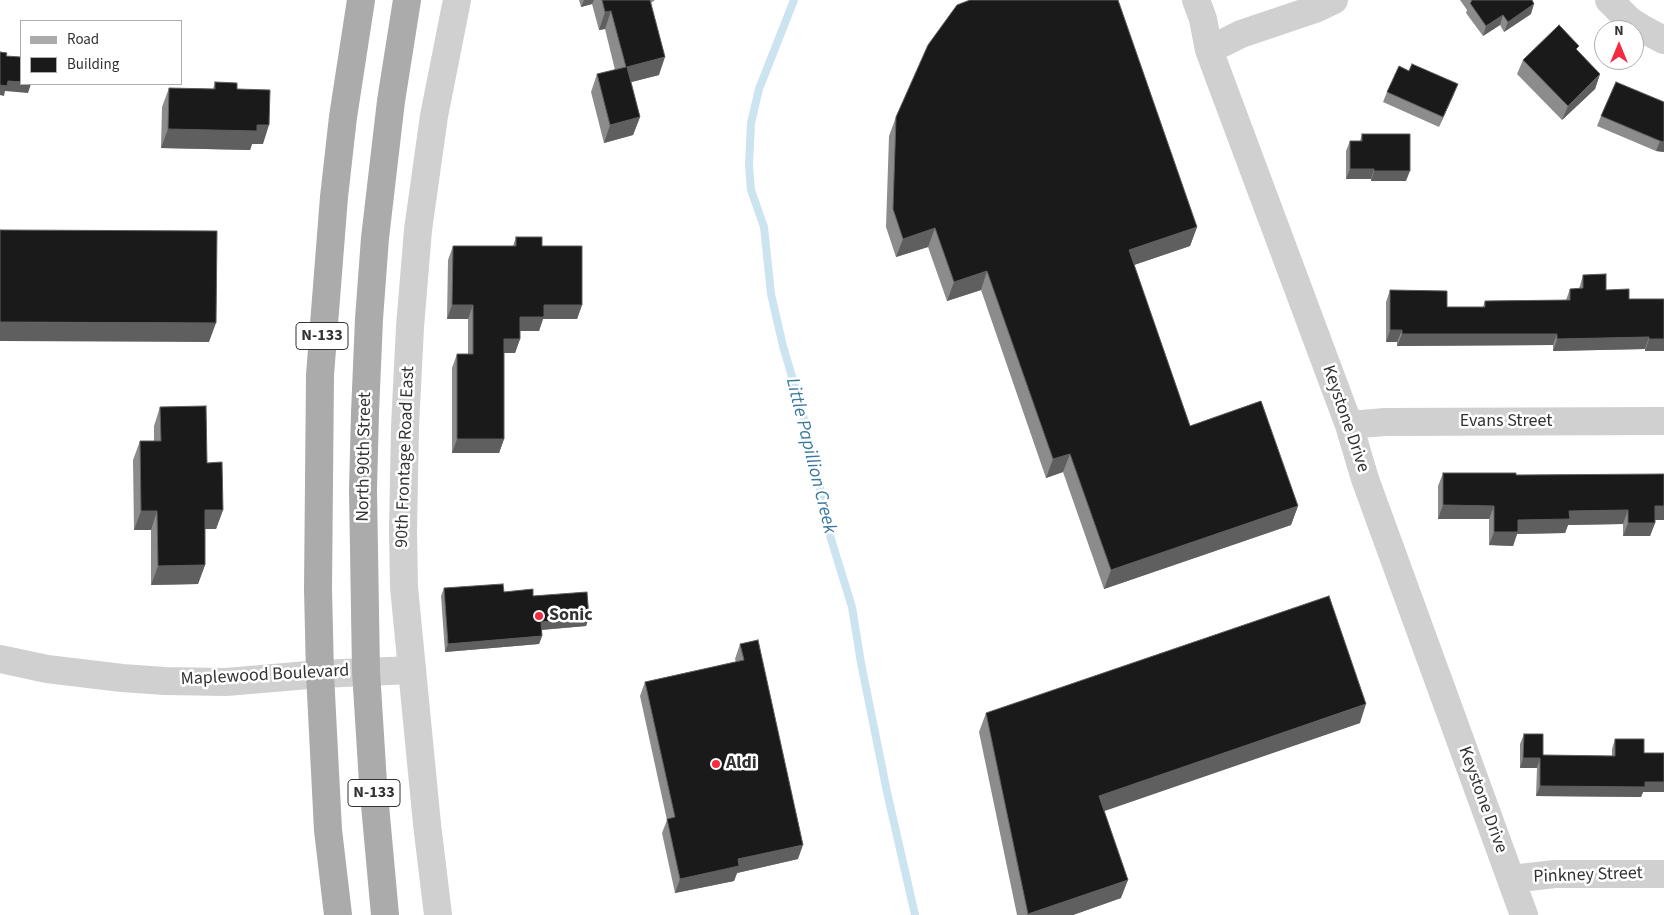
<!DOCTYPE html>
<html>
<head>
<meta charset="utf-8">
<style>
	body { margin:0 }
	#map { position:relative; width:1664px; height:915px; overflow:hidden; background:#fff; font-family:"Source Sans 3",sans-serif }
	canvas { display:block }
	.legend { position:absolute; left:20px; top:20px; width:162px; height:65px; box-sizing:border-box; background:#fff; border:1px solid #adadad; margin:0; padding:6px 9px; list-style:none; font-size:15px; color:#333 }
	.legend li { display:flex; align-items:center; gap:10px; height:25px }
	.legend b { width:25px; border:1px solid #adadad }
	.north { position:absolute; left:1594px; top:20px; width:50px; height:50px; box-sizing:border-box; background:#fff; border:1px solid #adadad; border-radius:50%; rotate:0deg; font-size:14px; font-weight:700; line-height:20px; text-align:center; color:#333 }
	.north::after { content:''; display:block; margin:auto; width:18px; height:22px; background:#f5293f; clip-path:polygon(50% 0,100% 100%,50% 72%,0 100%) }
</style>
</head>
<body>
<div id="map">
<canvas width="1664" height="915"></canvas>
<ul class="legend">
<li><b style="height:6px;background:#ababab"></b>Road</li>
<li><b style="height:14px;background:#1a1a1a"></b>Building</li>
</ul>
<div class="north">N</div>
</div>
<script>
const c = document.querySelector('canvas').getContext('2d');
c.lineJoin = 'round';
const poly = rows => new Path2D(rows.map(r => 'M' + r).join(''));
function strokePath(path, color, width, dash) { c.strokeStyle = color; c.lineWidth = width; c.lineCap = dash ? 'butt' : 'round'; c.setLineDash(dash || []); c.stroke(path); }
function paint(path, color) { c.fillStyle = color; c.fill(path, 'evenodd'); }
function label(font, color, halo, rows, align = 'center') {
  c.font = font + ' "Source Sans 3",sans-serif'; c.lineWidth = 5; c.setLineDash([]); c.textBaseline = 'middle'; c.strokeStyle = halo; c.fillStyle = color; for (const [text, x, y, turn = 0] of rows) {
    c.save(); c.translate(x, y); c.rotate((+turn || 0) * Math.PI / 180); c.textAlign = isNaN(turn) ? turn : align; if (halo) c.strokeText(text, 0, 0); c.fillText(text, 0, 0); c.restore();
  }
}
strokePath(poly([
	[794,0,759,89,751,123,749,165,751,190,764,227,771,294,783,346,801,407,817,472,827,526,852,607,861,663,887,792,915,915]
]), '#cce3f0', 8);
strokePath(poly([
	[1196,0,1203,19,1209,50,1349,425,1365,479,1524,915],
	[1609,0,1629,20,1643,29,1664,40],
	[1209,50,1241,34,1315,9,1334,0],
	[1349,425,1385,422,1664,421],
	[1511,879,1555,874,1664,874],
	[438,915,427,824,404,587,403,530,405,427,410,327,418,230,434,116,457,0]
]), '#d0d0d0', 28);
strokePath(poly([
	[0,659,47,669,122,678,165,681,226,682,320,674,412,670]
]), '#d0d0d0', 28);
strokePath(poly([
	[338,915,328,830,320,674,318,589,320,375,334,197,343,117,361,0],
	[385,915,373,783,366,671,363,489,365,413,369,319,375,238,391,101,407,0]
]), '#ababab', 28);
paint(poly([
	[579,0,655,0,651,3,659,75,631,82,640,117,633,135,604,143,591,92,597,74,615,70,605,29,599,30,592,4,581,7],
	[1460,0,1532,0,1531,14,1504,32,1500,25,1483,36,1466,13,1467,10],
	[1523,60,1600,74,1595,89,1562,120,1517,74],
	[215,82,237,89,263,144,252,144,250,150,161,148,162,107,169,88,213,89],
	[1387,92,1454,94,1439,127,1383,102],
	[1664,102,1664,152,1656,151,1597,126,1601,116],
	[896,117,1197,227,1190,246,1134,265,1190,426,1298,506,1291,525,1104,589,1063,472,1046,478,981,290,947,301,928,247,896,257,886,227,889,136],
	[1362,134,1406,181,1371,181,1371,179,1346,179,1346,151,1350,141,1360,141],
	[516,237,542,246,582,305,577,319,543,319,539,331,520,331,520,339,515,353,504,353,504,439,499,453,452,453,452,368,457,354,468,354,468,319,447,319,448,260,453,246,513,246],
	[1583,275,1606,290,1629,299,1664,299,1664,351,1645,351,1645,349,1553,351,1553,345,1397,346,1397,342,1386,342,1386,302,1390,290,1447,307,1483,307,1485,301,1566,300,1570,289,1579,289],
	[160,407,207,463,223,510,216,529,205,529,205,565,198,584,151,585,151,530,134,530,133,460,140,441,154,441,154,426],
	[1443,473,1516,475,1664,520,1655,520,1655,523,1650,536,1623,536,1623,524,1568,525,1565,533,1517,534,1513,546,1489,545,1489,519,1438,519,1438,486],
	[444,588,504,592,533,596,589,618,586,626,542,630,542,636,539,644,445,652,441,596],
	[740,644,798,859,737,873,734,881,675,893,662,833,667,820,640,696,645,682,736,662,735,659],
	[986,713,1360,723,1104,810,1121,898,1073,915,1017,915,979,732],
	[1524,734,1543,755,1612,756,1612,749,1615,739,1644,753,1664,792,1643,792,1641,797,1536,796,1537,768,1520,768,1520,744]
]), '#8c8c8c');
paint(poly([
	[584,0,594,0,592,4,581,7],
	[1534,4,1531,14,1504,32,1508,22],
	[611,11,605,29,599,30,605,12],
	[1503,15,1500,25,1483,36,1486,26],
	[665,57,659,75,620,85,627,67],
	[1600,74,1595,89,1562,120,1568,106],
	[8,81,21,82,21,84,31,84,28,93,5,91,4,96,0,95,0,85],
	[1458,84,1454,94,1439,127,1443,117],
	[640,117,633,135,604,143,610,125],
	[257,125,269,125,263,144,252,144,250,150,161,148,168,129],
	[1660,141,1664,142,1664,152,1656,151],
	[1350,169,1374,169,1371,179,1346,179],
	[1374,171,1410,171,1406,181,1371,181],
	[1197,227,1190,246,1122,269,1129,250],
	[935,228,928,247,896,257,903,239],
	[987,271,981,290,947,301,954,282],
	[452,305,473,305,468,319,447,319],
	[544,305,582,305,577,319,543,319,539,331,515,331,520,317],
	[0,322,216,323,209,342,0,341],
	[1390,330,1402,330,1397,342,1386,342],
	[1402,334,1557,334,1553,345,1397,346],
	[1649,337,1645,349,1553,351,1557,339],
	[504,339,520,339,515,353,499,353],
	[1649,339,1664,339,1664,351,1645,351],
	[457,439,504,439,499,453,452,453],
	[1070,454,1063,472,1046,478,1053,459],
	[1443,505,1494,506,1489,519,1438,519],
	[1298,506,1291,525,1104,589,1111,570],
	[1655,506,1664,506,1664,520,1650,520],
	[205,510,223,510,216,529,198,529],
	[1628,510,1623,524,1568,525,1565,533,1517,534,1513,546,1489,545,1494,532,1518,520,1569,511],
	[141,511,157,511,151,530,134,530],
	[1628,523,1655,523,1650,536,1623,536],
	[205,565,198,584,151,585,158,566],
	[589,618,586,626,539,630,541,622],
	[542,636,539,644,445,652,448,644],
	[1366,704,1360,723,1093,815,1099,796],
	[1523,758,1540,758,1537,768,1520,768],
	[1645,782,1664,782,1664,792,1643,792,1641,797,1536,796,1540,786],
	[803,845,798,859,737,873,734,881,675,893,680,879,738,859],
	[1128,880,1121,898,1073,915,1027,915,1028,914]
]), '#5f5f5f');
const building = poly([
	[602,0,650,0,665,57,627,67,640,117,610,125,597,74,626,67,611,11,605,12,602,0],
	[970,0,1118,0,1197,227,1129,250,1190,426,1261,401,1298,506,1111,570,1070,454,1053,459,987,271,954,282,935,228,903,239,893,209,896,117,928,45,957,5,970,0],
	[1471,0,1532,0,1534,4,1508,22,1503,15,1486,26,1470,3,1472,1,1471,0],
	[1559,25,1579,46,1576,49,1600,74,1568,106,1523,60,1559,25],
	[0,52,7,53,6,56,21,57,21,82,8,81,7,86,0,85,0,52],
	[1412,64,1458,84,1443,117,1387,92,1399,66,1409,71,1412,64],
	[215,82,237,83,237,89,270,90,269,125,257,125,257,131,168,129,169,88,215,89,215,82],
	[1616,82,1664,102,1664,142,1660,141,1601,116,1616,82],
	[1362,134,1410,134,1410,171,1374,171,1374,169,1350,169,1350,141,1362,141,1362,134],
	[0,230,217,231,216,323,0,322,0,230],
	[516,237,542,237,542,246,582,246,582,305,544,305,544,317,520,317,520,339,504,339,504,439,457,439,457,354,473,354,473,305,452,305,453,246,516,246,516,237],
	[1606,274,1606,290,1629,289,1629,299,1664,299,1664,339,1649,339,1649,337,1557,339,1557,334,1402,334,1402,330,1390,330,1390,290,1447,291,1447,307,1485,307,1485,301,1570,300,1570,289,1583,288,1583,275,1606,274],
	[206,406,207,463,222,462,223,510,205,510,205,565,158,566,157,511,141,511,140,441,161,441,160,407,206,406],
	[1443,473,1516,473,1516,475,1664,474,1664,506,1655,506,1655,523,1628,523,1628,510,1569,511,1570,519,1518,520,1518,532,1494,532,1494,506,1443,505,1443,473],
	[503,584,504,592,533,589,533,596,587,592,589,618,541,622,542,636,448,644,444,588,503,584],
	[1329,596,1366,704,1099,796,1128,880,1028,914,986,713,1329,596],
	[758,640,803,845,738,859,739,866,680,879,667,819,675,817,645,682,744,660,740,644,758,640],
	[1524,734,1543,734,1543,755,1615,756,1615,739,1644,739,1644,753,1664,753,1664,782,1645,782,1645,787,1540,786,1540,758,1523,758,1524,734]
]);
paint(building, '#1a1a1a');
strokePath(building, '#5f5f5f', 1);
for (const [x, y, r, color] of [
	[539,616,5,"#f5293f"],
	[716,764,5,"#f5293f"]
]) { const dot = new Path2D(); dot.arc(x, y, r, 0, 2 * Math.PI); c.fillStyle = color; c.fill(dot); strokePath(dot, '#fff', 2); }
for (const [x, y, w] of [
	[322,336,52],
	[374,793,52]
]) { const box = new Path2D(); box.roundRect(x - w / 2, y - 13.5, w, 27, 4); c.fillStyle = '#fff'; c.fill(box); strokePath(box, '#333', 1); }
label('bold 16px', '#333', null, [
	["N-133",322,336],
	["N-133",374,793]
]);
label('18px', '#333', '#fff', [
	["Keystone Drive",1345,419,71],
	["Evans Street",1506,422],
	["North 90th Street",365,457,-89],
	["90th Frontage Road East",406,457,-88],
	["Maplewood Boulevard",265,676,-3],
	["Keystone Drive",1482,800,70],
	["Pinkney Street",1588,876,-2]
]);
label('bold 18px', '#333', '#fff', [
	["Sonic",549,616],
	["Aldi",726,764]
], 'left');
label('italic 19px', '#377a9e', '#fff', [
	["Little Papillion Creek",810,456,76]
]);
</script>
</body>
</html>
